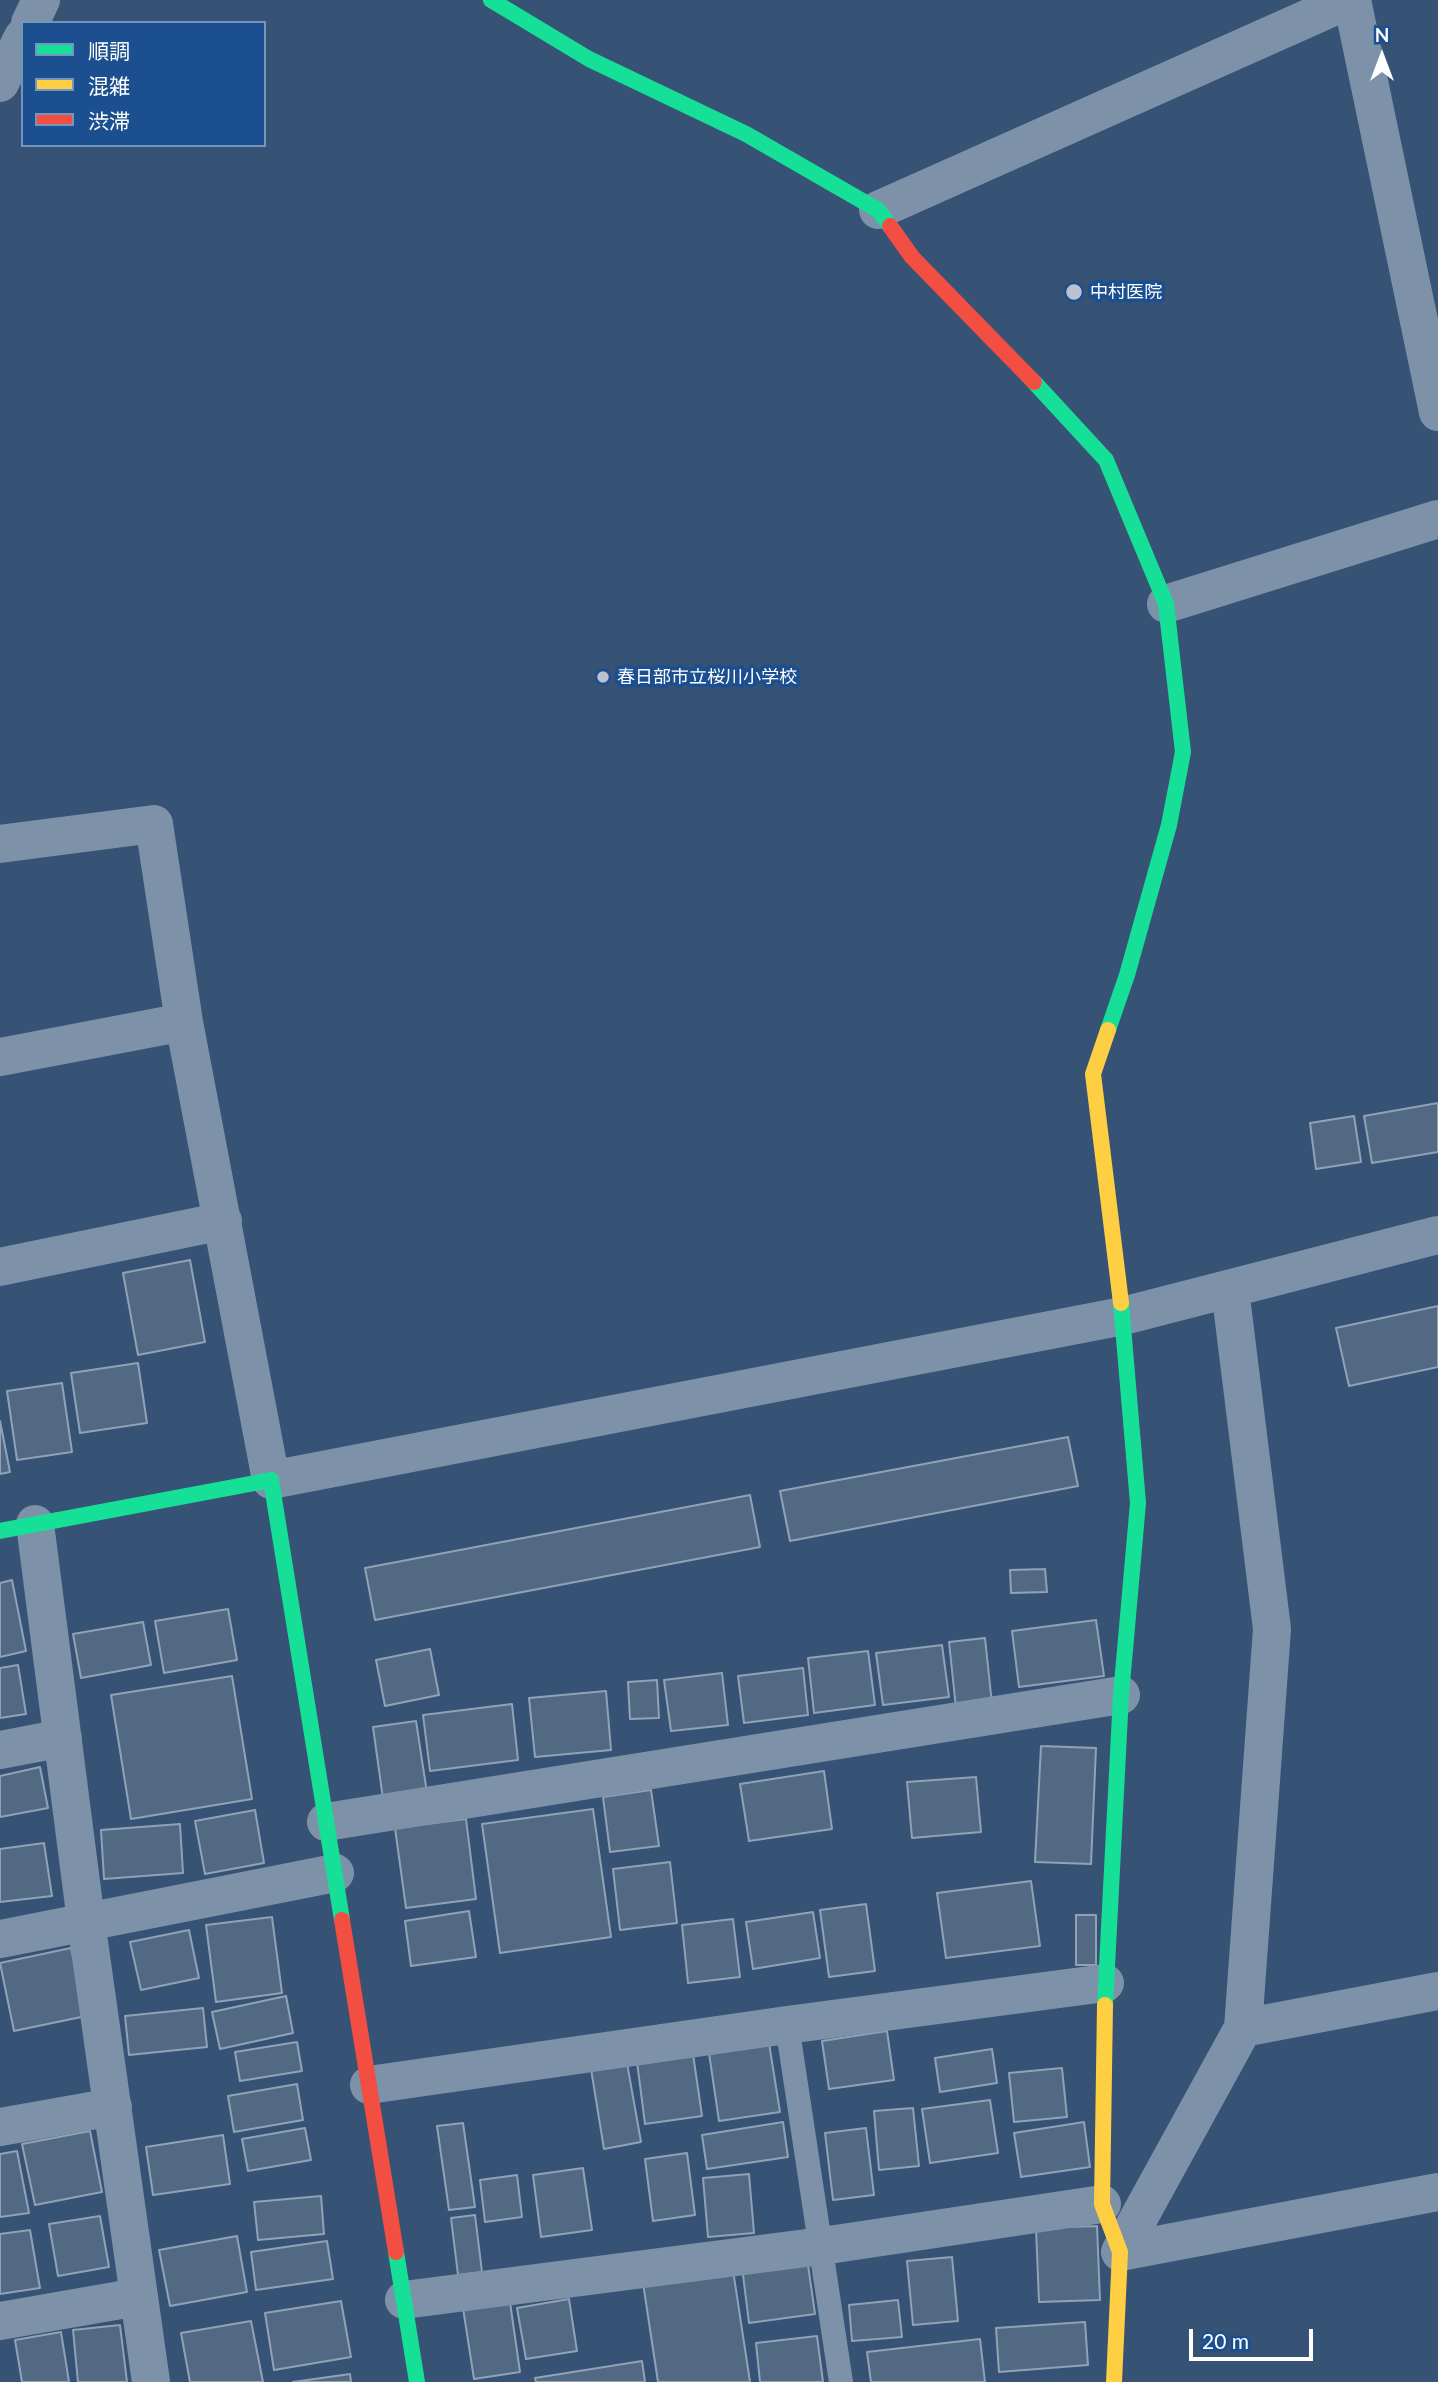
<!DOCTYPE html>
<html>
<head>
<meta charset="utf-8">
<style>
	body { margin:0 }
	#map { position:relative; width:1438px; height:2382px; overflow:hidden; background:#365274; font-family:Lato,"Noto Sans JP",sans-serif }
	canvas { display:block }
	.legend { position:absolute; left:21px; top:21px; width:245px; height:126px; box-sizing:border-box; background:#1b4f8f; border:2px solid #7695bc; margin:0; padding:9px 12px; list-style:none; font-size:21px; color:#fff }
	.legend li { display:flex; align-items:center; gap:14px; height:35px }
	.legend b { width:35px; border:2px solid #7695bc }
	.north { position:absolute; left:1347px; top:21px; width:70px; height:70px; -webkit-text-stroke:5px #1b4f8f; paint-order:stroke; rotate:0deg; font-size:19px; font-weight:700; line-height:28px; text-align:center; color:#fff }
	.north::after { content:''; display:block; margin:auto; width:24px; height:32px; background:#fff; clip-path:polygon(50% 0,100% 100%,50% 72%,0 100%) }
	.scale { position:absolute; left:1189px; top:2329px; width:124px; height:32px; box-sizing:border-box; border:4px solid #fff; border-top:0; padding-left:9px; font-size:21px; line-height:24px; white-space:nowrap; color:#fff; -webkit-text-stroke:5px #1b4f8f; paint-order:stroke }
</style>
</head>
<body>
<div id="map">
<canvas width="1438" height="2382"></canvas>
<ul class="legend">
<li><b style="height:9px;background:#16e098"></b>順調</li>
<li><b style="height:9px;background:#ffcf43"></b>混雑</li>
<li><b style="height:9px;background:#f24e42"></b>渋滞</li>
</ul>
<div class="north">N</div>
<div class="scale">20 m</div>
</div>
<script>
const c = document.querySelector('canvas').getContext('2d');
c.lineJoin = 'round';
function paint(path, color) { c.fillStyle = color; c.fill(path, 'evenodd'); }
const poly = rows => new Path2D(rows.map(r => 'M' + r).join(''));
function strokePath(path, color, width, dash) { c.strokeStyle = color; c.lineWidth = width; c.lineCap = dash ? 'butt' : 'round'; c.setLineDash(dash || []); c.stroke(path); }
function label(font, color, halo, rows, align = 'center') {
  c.font = font + ' Lato,"Noto Sans JP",sans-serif'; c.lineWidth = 7; c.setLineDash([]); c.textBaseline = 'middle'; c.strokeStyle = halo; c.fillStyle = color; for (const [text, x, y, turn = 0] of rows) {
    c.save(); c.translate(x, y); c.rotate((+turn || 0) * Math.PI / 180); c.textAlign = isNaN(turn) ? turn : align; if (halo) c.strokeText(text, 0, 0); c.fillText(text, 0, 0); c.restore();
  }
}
const building = poly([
	[1438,1103,1438,1152,1372,1163,1364,1116,1438,1103],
	[1354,1116,1361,1162,1316,1169,1310,1123,1354,1116],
	[190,1260,205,1342,138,1355,123,1273,190,1260],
	[1438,1306,1438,1367,1349,1386,1336,1328,1438,1306],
	[138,1363,147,1423,80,1433,71,1373,138,1363],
	[62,1383,72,1452,17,1460,7,1391,62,1383],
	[0,1421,10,1472,0,1474,0,1421],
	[1068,1437,1078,1486,790,1541,780,1491,1068,1437],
	[750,1495,760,1547,375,1620,365,1568,750,1495],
	[1045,1569,1047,1592,1011,1593,1010,1570,1045,1569],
	[12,1580,26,1651,0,1657,0,1583,12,1580],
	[228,1609,237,1660,164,1673,155,1621,228,1609],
	[1096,1620,1104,1676,1019,1687,1012,1631,1096,1620],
	[143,1622,151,1665,81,1678,73,1634,143,1622],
	[985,1638,992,1704,956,1708,949,1642,985,1638],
	[942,1645,949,1697,883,1705,876,1653,942,1645],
	[430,1649,439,1695,385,1706,376,1660,430,1649],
	[868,1651,875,1705,814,1713,808,1658,868,1651],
	[18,1665,26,1714,0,1718,0,1668,18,1665],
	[803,1668,808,1715,744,1723,738,1676,803,1668],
	[722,1673,728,1725,671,1731,664,1680,722,1673],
	[232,1676,252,1799,131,1819,111,1695,232,1676],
	[657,1680,659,1718,630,1719,628,1682,657,1680],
	[606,1691,611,1750,535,1757,529,1698,606,1691],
	[512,1704,518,1760,430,1771,423,1715,512,1704],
	[416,1721,427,1793,383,1799,373,1727,416,1721],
	[1041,1746,1096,1748,1091,1864,1035,1862,1041,1746],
	[40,1767,48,1808,0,1817,0,1776,40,1767],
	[824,1771,832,1829,749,1841,740,1784,824,1771],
	[976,1777,981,1832,912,1838,907,1782,976,1777],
	[651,1790,659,1846,610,1852,603,1797,651,1790],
	[593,1809,611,1937,500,1953,482,1824,593,1809],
	[255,1810,264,1863,205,1874,195,1821,255,1810],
	[466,1819,476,1899,406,1908,395,1828,466,1819],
	[180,1824,183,1873,104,1879,101,1830,180,1824],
	[44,1843,52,1896,0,1902,0,1849,44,1843],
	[670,1862,677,1923,620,1930,613,1869,670,1862],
	[1031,1881,1040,1946,946,1958,937,1893,1031,1881],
	[866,1904,875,1971,829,1977,820,1910,866,1904],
	[469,1911,476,1957,411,1966,405,1921,469,1911],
	[813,1912,820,1958,753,1969,746,1922,813,1912],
	[1076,1915,1096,1915,1096,1965,1076,1965,1076,1915],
	[272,1917,282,1993,216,2002,206,1925,272,1917],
	[733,1919,740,1977,688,1983,682,1925,733,1919],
	[189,1930,199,1978,141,1990,130,1942,189,1930],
	[71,1948,86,2016,14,2031,0,1963,71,1948],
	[286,1996,293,2033,220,2049,212,2012,286,1996],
	[203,2008,207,2047,129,2055,125,2016,203,2008],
	[887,2031,894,2080,829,2089,822,2041,887,2031],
	[297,2042,302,2071,240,2081,235,2052,297,2042],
	[769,2043,780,2112,719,2121,709,2053,769,2043],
	[992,2049,997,2083,940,2092,935,2058,992,2049],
	[693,2054,702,2116,645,2124,637,2062,693,2054],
	[627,2063,641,2142,604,2149,591,2069,627,2063],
	[1062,2068,1067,2117,1014,2122,1009,2073,1062,2068],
	[297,2084,303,2120,234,2132,228,2096,297,2084],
	[990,2100,998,2153,930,2163,922,2109,990,2100],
	[913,2108,919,2166,879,2170,874,2111,913,2108],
	[783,2122,788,2157,707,2169,702,2135,783,2122],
	[1084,2122,1090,2167,1021,2177,1014,2133,1084,2122],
	[463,2123,475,2207,449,2210,437,2126,463,2123],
	[305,2128,311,2160,248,2171,242,2139,305,2128],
	[866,2128,874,2195,833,2200,825,2133,866,2128],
	[90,2131,102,2192,35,2205,22,2144,90,2131],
	[223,2135,230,2184,153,2195,146,2147,223,2135],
	[17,2151,29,2213,0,2217,0,2154,17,2151],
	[687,2153,695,2215,653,2221,645,2159,687,2153],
	[583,2168,592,2230,541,2237,533,2175,583,2168],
	[749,2174,754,2233,708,2237,703,2178,749,2174],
	[517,2175,522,2217,485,2222,480,2180,517,2175],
	[321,2196,324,2234,258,2240,254,2202,321,2196],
	[475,2215,482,2272,458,2275,451,2218,475,2215],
	[100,2216,109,2267,58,2276,49,2224,100,2216],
	[1097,2226,1100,2300,1039,2302,1036,2228,1097,2226],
	[30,2230,40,2288,0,2294,0,2234,30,2230],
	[237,2236,247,2292,170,2306,159,2250,237,2236],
	[327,2241,333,2279,256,2290,251,2252,327,2241],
	[952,2257,958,2321,913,2325,907,2261,952,2257],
	[807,2258,815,2314,749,2323,742,2267,807,2258],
	[733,2270,750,2382,658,2382,643,2283,733,2270],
	[569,2299,577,2351,526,2359,517,2308,569,2299],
	[898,2300,902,2337,852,2341,849,2305,898,2300],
	[341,2301,351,2357,274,2370,265,2313,341,2301],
	[510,2302,520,2372,474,2379,463,2308,510,2302],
	[251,2321,263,2382,190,2382,181,2333,251,2321],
	[1085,2322,1088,2365,999,2372,996,2328,1085,2322],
	[120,2325,127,2382,78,2382,73,2330,120,2325],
	[61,2332,69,2382,22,2382,15,2340,61,2332],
	[817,2336,823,2382,760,2382,756,2343,817,2336],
	[980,2339,985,2382,871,2382,867,2352,980,2339],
	[642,2361,645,2382,536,2382,535,2378,642,2361],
	[350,2374,351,2382,293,2382,350,2374]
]);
paint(building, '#526984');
strokePath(building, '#92a2b6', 2);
strokePath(poly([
	[787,2025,841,2382]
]), '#7d92a8', 24);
strokePath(poly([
	[1352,0,1438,412],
	[30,23,41,0],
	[0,83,23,37],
	[878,210,1349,0],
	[1166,604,1438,519],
	[0,844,154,824,184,1022,271,1480,1123,1316,1438,1235],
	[0,1057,184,1022],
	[0,1267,223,1221],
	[35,1524,86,1921,151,2382],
	[0,1750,63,1738],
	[326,1822,1121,1695],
	[0,1939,335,1873],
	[1243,2028,1438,1991],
	[369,2085,787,2025,1105,1983],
	[0,2127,113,2107],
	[1120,2252,1243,2028,1272,1629,1230,1289],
	[1120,2252,1438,2192],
	[404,2300,822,2246,1102,2204],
	[0,2321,138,2297]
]), '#7d92a8', 38);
strokePath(poly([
	[491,0,589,59,746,134,878,210,890,226],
	[1034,382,1106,460,1166,604,1183,752,1169,825,1127,975,1108,1030],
	[0,1531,271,1480,342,1920],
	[1105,2005,1121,1695,1138,1503,1121,1303],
	[396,2252,417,2382]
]), '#16e098', 16);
strokePath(poly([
	[1108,1030,1093,1074,1121,1303],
	[1105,2005,1102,2204,1120,2252,1114,2382]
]), '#ffcf43', 16);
strokePath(poly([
	[890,226,912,257,1034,382],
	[342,1920,396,2252]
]), '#f24e42', 16);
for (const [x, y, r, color] of [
	[1074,292,9,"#b9c2ce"],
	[603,677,7,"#b9c2ce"]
]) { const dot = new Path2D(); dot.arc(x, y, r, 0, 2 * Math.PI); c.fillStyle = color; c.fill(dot); strokePath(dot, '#1b4f8f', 2.5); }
label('18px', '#fff', '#1b4f8f', [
	["中村医院",1090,292],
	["春日部市立桜川小学校",617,677]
], 'left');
</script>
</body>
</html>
